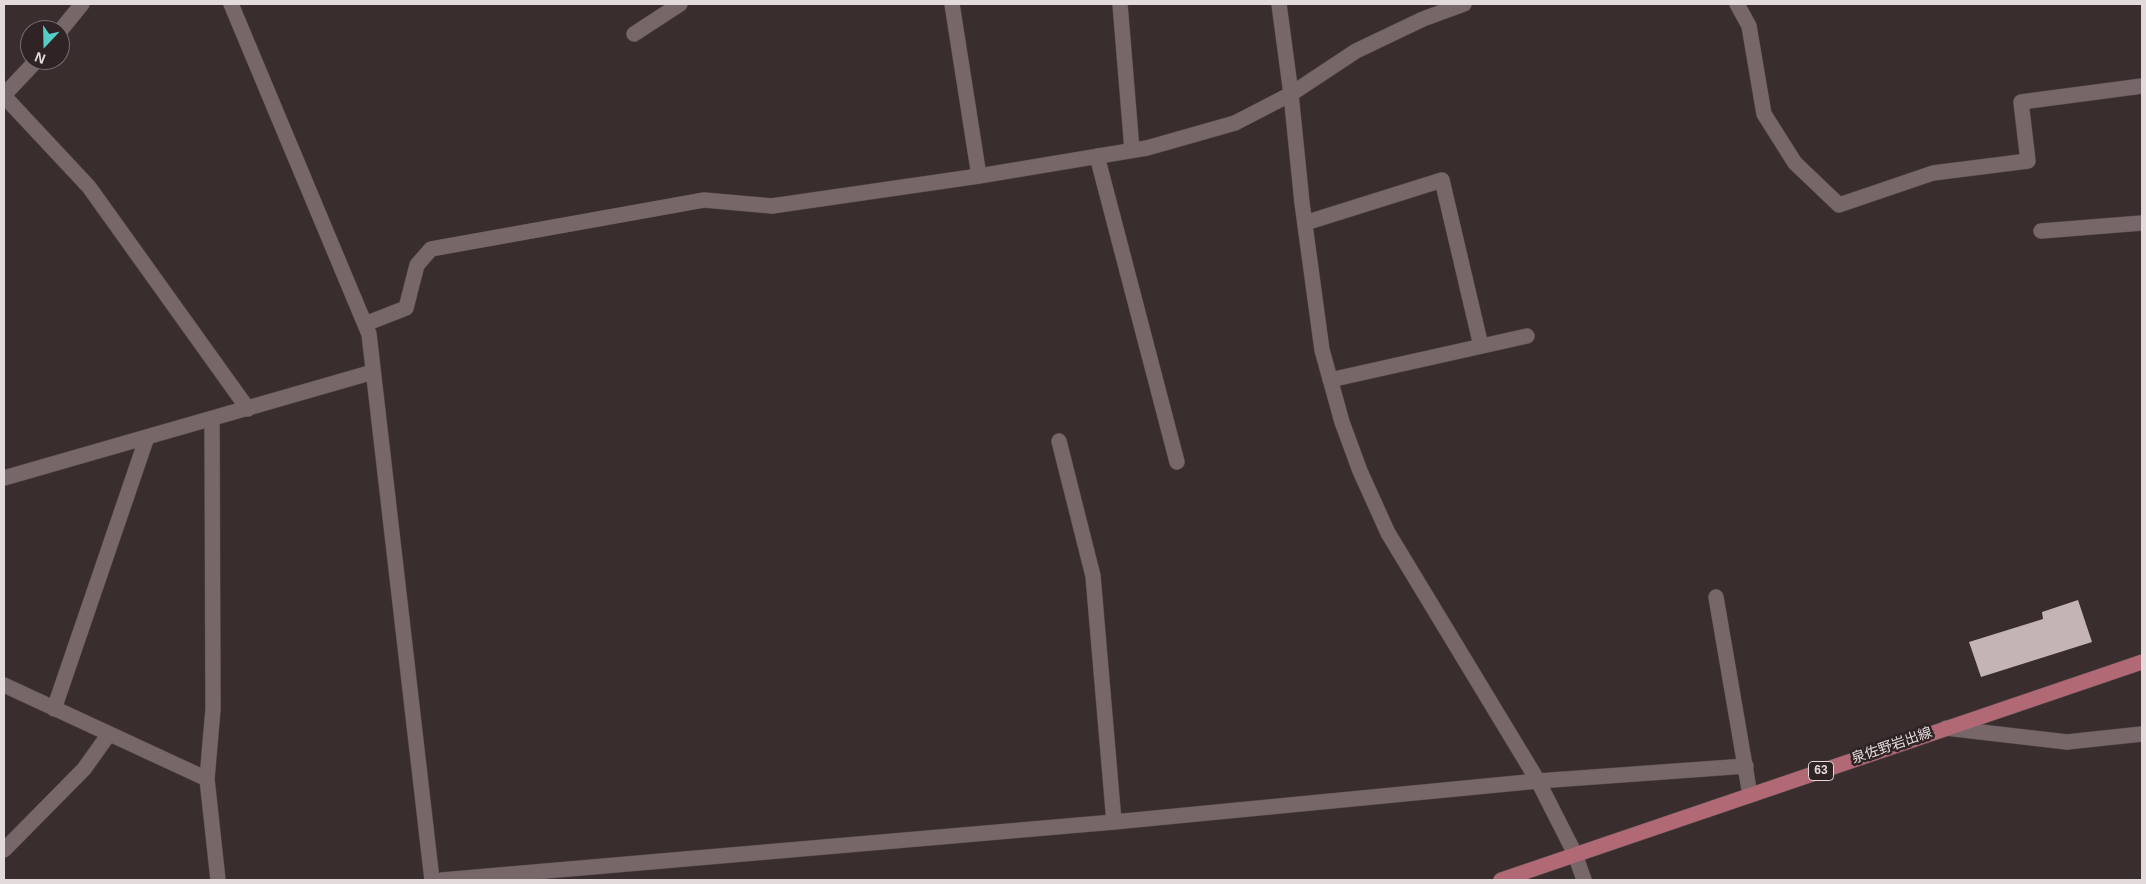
<!DOCTYPE html>
<html>
<head>
<meta charset="utf-8">
<style>
	body { margin:0 }
	#map { position:relative; width:2146px; height:884px; overflow:hidden; background:#3a2d2e; font-family:Helvetica,sans-serif }
	canvas { display:block }
	.frame { position:absolute; inset:0; border:5px solid #e3dbdb; pointer-events:none }
	.north { position:absolute; left:20px; top:20px; width:50px; height:50px; box-sizing:border-box; background:#302325; border:1px solid #786d6e; border-radius:50%; rotate:201deg; font-size:14px; font-weight:700; line-height:20px; text-align:center; color:#e3dbdb }
	.north::after { content:''; display:block; margin:auto; width:18px; height:22px; background:#54cdc7; clip-path:polygon(50% 0,100% 100%,50% 72%,0 100%) }
</style>
</head>
<body>
<div id="map">
<canvas width="2146" height="884"></canvas>
<div class="frame"></div>
<div class="north">N</div>
</div>
<script>
const c = document.querySelector('canvas').getContext('2d');
c.lineJoin = 'round';
function paint(path, color) { c.fillStyle = color; c.fill(path, 'evenodd'); }
const poly = rows => new Path2D(rows.map(r => 'M' + r).join(''));
function strokePath(path, color, width, dash) { c.strokeStyle = color; c.lineWidth = width; c.lineCap = dash ? 'butt' : 'round'; c.setLineDash(dash || []); c.stroke(path); }
function label(font, color, halo, rows, align = 'center') {
  c.font = font + ' Helvetica,"Noto Sans JP",sans-serif'; c.lineWidth = 5; c.setLineDash([]); c.textBaseline = 'middle'; c.strokeStyle = halo; c.fillStyle = color; for (const [text, x, y, turn = 0] of rows) {
    c.save(); c.translate(x, y); c.rotate((+turn || 0) * Math.PI / 180); c.textAlign = isNaN(turn) ? turn : align; if (halo) c.strokeText(text, 0, 0); c.fillText(text, 0, 0); c.restore();
  }
}
paint(poly([
	[2078,600,2092,642,1981,677,1969,642,2043,619,2042,612]
]), '#c5b4b6');
const minor = poly([
	[231,4,369,334,432,880],
	[952,4,979,176],
	[1120,4,1132,150],
	[1279,4,1291,94,1302,203,1322,350,1342,422,1360,471,1388,533,1538,781,1575,854,1584,880],
	[1737,4,1749,26,1764,114,1795,163,1839,205,1933,173,2028,161,2021,102,2142,86],
	[60,31,82,4],
	[634,34,680,4],
	[4,95,37,60],
	[4,96,89,187,248,409],
	[1097,156,1177,462],
	[1305,223,1442,180,1481,346],
	[2041,231,2142,223],
	[365,324,406,308,417,265,431,249,704,200,772,206,979,176,1147,148,1235,123,1291,94,1356,51,1423,19,1464,4],
	[1330,380,1527,336],
	[212,419,213,709,207,779,218,880],
	[1059,441,1093,576,1114,822],
	[4,478,373,372],
	[1716,597,1750,795],
	[4,685,207,779],
	[54,709,147,437],
	[1946,728,2067,742,2142,734],
	[4,850,84,769,109,734],
	[442,880,1114,822,1538,781,1746,766]
]);
const major = poly([
	[1501,880,2142,662]
]);
strokePath(minor, '#574c4d', 16);
strokePath(major, '#574c4d', 16);
strokePath(minor, '#776769', 15);
strokePath(major, '#b16976', 15);
for (const [x, y, w] of [
	[1821,771,25]
]) { const box = new Path2D(); box.roundRect(x - w / 2, y - 9.5, w, 19, 4); c.fillStyle = '#302325'; c.fill(box); strokePath(box, '#e3dbdb', 1); }
label('bold 12px', '#e3dbdb', null, [
	["63",1821,771]
]);
label('14px', '#e3dbdb', '#302325', [
	["泉佐野岩出線",1892,746,-19]
]);
</script>
</body>
</html>
